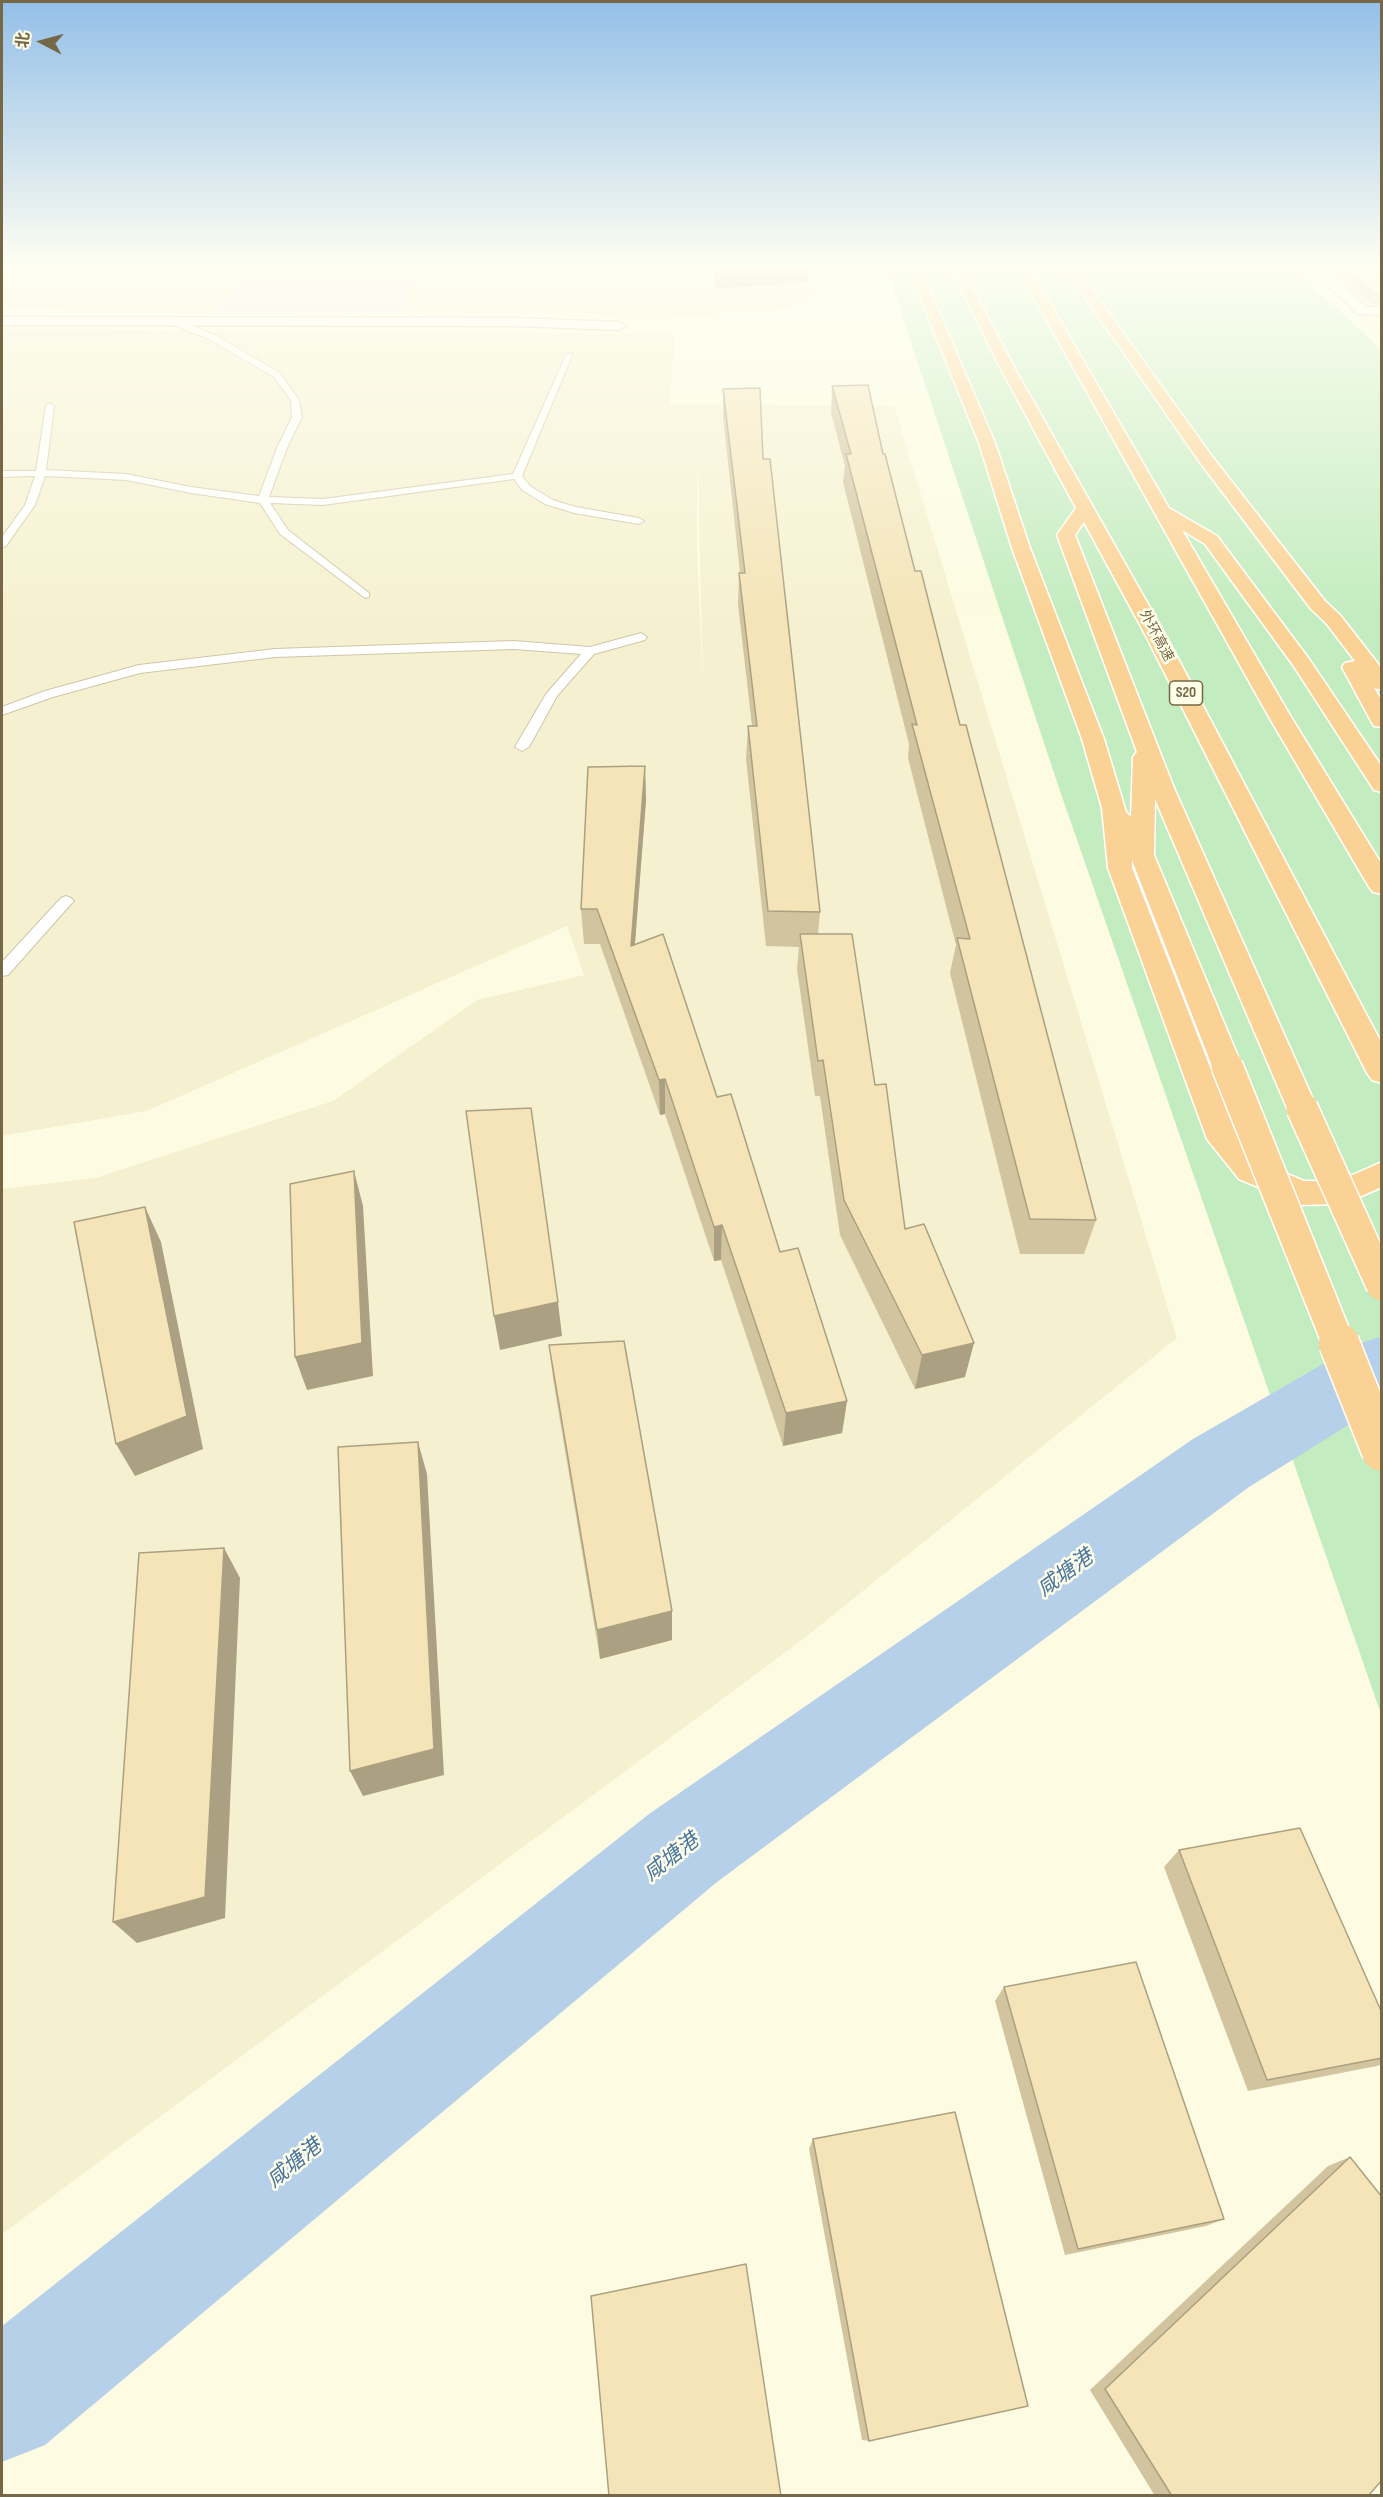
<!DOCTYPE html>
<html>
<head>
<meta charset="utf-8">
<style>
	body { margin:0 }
	#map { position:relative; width:1383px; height:2497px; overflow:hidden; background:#fdfce2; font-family:"Sofia Sans Condensed","Noto Sans SC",sans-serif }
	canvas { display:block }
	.frame { position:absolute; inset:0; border:3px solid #766747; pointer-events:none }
	.north { position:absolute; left:12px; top:12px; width:60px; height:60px; -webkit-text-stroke:4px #fffee9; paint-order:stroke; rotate:276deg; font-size:16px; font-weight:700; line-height:24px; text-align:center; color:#766747 }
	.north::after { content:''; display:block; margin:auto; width:21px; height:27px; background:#766747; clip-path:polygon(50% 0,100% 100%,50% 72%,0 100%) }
</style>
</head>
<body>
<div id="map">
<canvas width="1383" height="2497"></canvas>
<div class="frame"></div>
<div class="north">北</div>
</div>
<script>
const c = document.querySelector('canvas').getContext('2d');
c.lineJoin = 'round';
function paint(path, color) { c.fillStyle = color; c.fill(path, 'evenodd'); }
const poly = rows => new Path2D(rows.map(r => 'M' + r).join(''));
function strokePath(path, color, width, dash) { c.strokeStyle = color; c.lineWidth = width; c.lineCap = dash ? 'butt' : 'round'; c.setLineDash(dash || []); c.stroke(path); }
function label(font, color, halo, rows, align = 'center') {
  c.font = font + ' "Sofia Sans Condensed","Noto Sans SC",sans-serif'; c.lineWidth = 5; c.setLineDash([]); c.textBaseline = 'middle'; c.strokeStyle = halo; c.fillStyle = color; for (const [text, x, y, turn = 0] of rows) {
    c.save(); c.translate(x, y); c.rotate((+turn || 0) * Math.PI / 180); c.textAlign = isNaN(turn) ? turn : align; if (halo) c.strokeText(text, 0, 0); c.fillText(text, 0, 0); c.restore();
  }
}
paint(poly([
	[2,267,255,267,214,312,2,308],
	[425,267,821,267,827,290,790,308,642,320,589,314,397,314],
	[1304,267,1381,267,1381,337],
	[2,329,675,334,670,404,894,406,1177,1338,802,1640,2,2234,2,1189,95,1178,333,1101,477,1000,584,975,567,926,147,1111,2,1136],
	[697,473,698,473,703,682,697,554]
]), '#f5f1d0');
paint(poly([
	[255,267,425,267,397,314,214,312]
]), '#f9dffa');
paint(poly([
	[886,267,1292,267,1381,349,1381,1714,1059,788]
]), '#c3ecc0');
paint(poly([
	[1382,1336,1382,1404,1249,1487,717,1882,45,2445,2,2462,2,2326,649,1814,1193,1439,1356,1345,1382,1336]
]), '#b5d0e8');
const lane = poly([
	[169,319,175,319,215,335,280,373,299,400,302,417,287,448,269,497,323,499,513,474,566,355,573,353,522,476,530,486,553,500,576,507,639,518,644,521,639,524,574,513,545,504,522,490,514,479,323,505,270,503,288,530,369,593,369,597,365,598,280,534,260,503,191,493,126,480,45,476,35,505,6,546,2,547,2,537,25,505,35,476,2,477,2,471,36,471,46,406,50,403,54,406,46,470,126,474,191,487,259,496,277,448,292,417,291,400,274,377,209,339,169,323,169,319],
	[641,633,647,637,645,640,594,654,557,696,529,747,522,751,515,747,546,694,581,654,514,649,275,657,140,673,53,697,2,715,2,707,45,691,139,665,275,649,514,641,590,647,641,633],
	[66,896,71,898,74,901,71,904,8,975,2,976,2,962,61,898,66,896]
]);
const street = poly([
	[1309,267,1322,267,1366,307,1382,307,1382,315,1358,314,1309,267],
	[2,317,516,318,619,322,626,326,619,330,516,326,2,325,2,317]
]);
const highway = poly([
	[908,267,920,267,995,443,1030,548,1104,739,1126,812,1131,817,1133,757,1137,752,1057,535,1076,508,1001,369,950,267,962,267,1015,369,1166,636,1382,1044,1382,1083,1372,1080,1367,1073,1146,636,1084,522,1075,535,1174,788,1317,1108,1313,1115,1302,1118,1291,1115,1287,1108,1155,799,1154,855,1242,1066,1237,1073,1227,1076,1217,1073,1212,1066,1132,860,1132,868,1236,1134,1261,1163,1304,1181,1339,1181,1382,1162,1382,1187,1343,1204,1301,1205,1239,1179,1207,1139,1108,868,1102,808,1082,739,1012,548,979,443,908,267],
	[1017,267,1029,267,1169,508,1217,536,1309,659,1382,767,1382,792,1374,790,1293,665,1205,544,1182,530,1291,717,1382,865,1382,894,1373,892,1369,887,1269,717,1017,267],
	[1064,267,1076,267,1211,455,1325,601,1340,615,1382,669,1382,690,1374,688,1382,701,1382,727,1374,726,1371,721,1342,667,1345,663,1355,661,1326,623,1311,609,1199,461,1064,267]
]);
strokePath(lane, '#cfc6a8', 2);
strokePath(street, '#cfc6a8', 3);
strokePath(highway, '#fff', 3);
paint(lane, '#fff');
paint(street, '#fff');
paint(highway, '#fbd295');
const highwayBridgeFar1 = poly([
	[1227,1066,1339,1345],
	[1302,1108,1382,1285]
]);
const highwayBridge = poly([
	[1339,1343,1382,1451]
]);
strokePath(highwayBridgeFar1, '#fff', 34, []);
strokePath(highwayBridge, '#fff', 43, []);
strokePath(highwayBridgeFar1, '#fbd295', 31);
strokePath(highwayBridge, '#fbd295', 40);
paint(poly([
	[713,267,808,267,807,282,715,289],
	[1328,267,1382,267,1382,305,1373,305],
	[832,386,883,454,915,571,960,725,1096,1220,1084,1254,1020,1254,950,973,956,945,908,758,909,744,843,482,845,466,831,413],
	[723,389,763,459,820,912,818,934,875,1085,905,1229,965,1377,915,1389,840,1235,820,1096,815,1096,797,969,799,947,766,946,746,759,748,726,752,726,738,604,739,573,740,573,723,416],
	[645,766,646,800,635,944,717,1097,780,1252,847,1401,842,1433,783,1446,721,1260,714,1261,665,1114,660,1115,600,944,584,944,581,909],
	[549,1345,672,1611,672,1640,600,1659,553,1379],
	[1179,1850,1382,2013,1382,2064,1377,2066,1248,2091,1164,1867],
	[1004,1987,1224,2219,1206,2226,1065,2255,995,2001],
	[813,2139,869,2441,862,2440,809,2149],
	[1350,2157,1368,2496,1155,2496,1090,2390,1328,2166]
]), '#d2c49e');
paint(poly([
	[715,267,808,267,807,282,715,289],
	[645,766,646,800,632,981,631,946],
	[665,1079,665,1114,660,1115,659,1080],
	[354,1171,363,1206,373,1376,307,1390,295,1357],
	[145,1207,161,1242,203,1449,135,1476,116,1444],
	[722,1225,721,1260,714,1261,714,1227],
	[558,1302,562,1336,500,1350,494,1316],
	[974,1343,965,1377,915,1389,922,1355],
	[847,1401,842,1433,783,1446,786,1413],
	[418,1442,427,1474,444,1775,363,1796,350,1771],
	[224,1548,240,1578,225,1918,137,1943,113,1922],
	[672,1611,672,1640,600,1659,597,1630]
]), '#aba081');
const building = poly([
	[1341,267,1382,267,1382,296,1376,295,1341,267],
	[868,385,883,454,885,454,915,571,921,571,960,725,966,725,1096,1220,1030,1219,957,938,970,939,912,724,917,725,846,454,851,454,832,386,868,385],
	[760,388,763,459,770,459,820,912,768,911,748,726,757,726,739,573,745,573,723,389,760,388],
	[645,766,631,946,663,934,717,1097,731,1094,780,1252,798,1248,847,1401,786,1413,722,1225,714,1227,665,1079,659,1080,597,909,581,909,588,767,645,766],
	[800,934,852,934,875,1085,886,1084,905,1229,924,1224,974,1343,922,1355,844,1200,823,1060,818,1061,800,934],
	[531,1108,558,1302,494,1316,466,1111,531,1108],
	[354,1171,362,1343,295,1357,290,1184,354,1171],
	[145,1207,187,1416,116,1444,74,1222,145,1207],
	[624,1341,672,1611,597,1630,549,1345,624,1341],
	[418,1442,434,1749,350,1771,338,1447,418,1442],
	[224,1548,205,1897,113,1922,139,1553,224,1548],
	[1300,1828,1382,2013,1382,2058,1267,2080,1179,1850,1300,1828],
	[1136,1962,1224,2219,1078,2249,1004,1987,1136,1962],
	[955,2112,1028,2406,869,2441,813,2139,955,2112],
	[1350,2157,1382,2197,1382,2480,1368,2496,1172,2496,1105,2389,1350,2157],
	[746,2264,781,2496,609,2496,591,2296,746,2264]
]);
paint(building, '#f4e4b8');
strokePath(building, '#aba081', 1.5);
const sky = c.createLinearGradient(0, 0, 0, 617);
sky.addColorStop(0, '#93bfe8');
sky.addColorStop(0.43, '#fefef2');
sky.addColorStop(1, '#fefef200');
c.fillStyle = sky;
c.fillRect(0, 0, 1383, 617);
label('14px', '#766747', '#fffee9', [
	["外环高速",1156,636,62]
]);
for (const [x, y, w] of [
	[1186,693,33]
]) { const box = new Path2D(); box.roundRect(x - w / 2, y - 12, w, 24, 4.5); c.fillStyle = '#fffee9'; c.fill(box); strokePath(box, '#766747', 1.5); }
label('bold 15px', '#766747', null, [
	["S20",1186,693]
]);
label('italic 21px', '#4774a1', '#fffee9', [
	["咸塘港",1066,1574,-36],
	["咸塘港",672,1858,-38],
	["咸塘港",295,2164,-39]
]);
</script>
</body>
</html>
